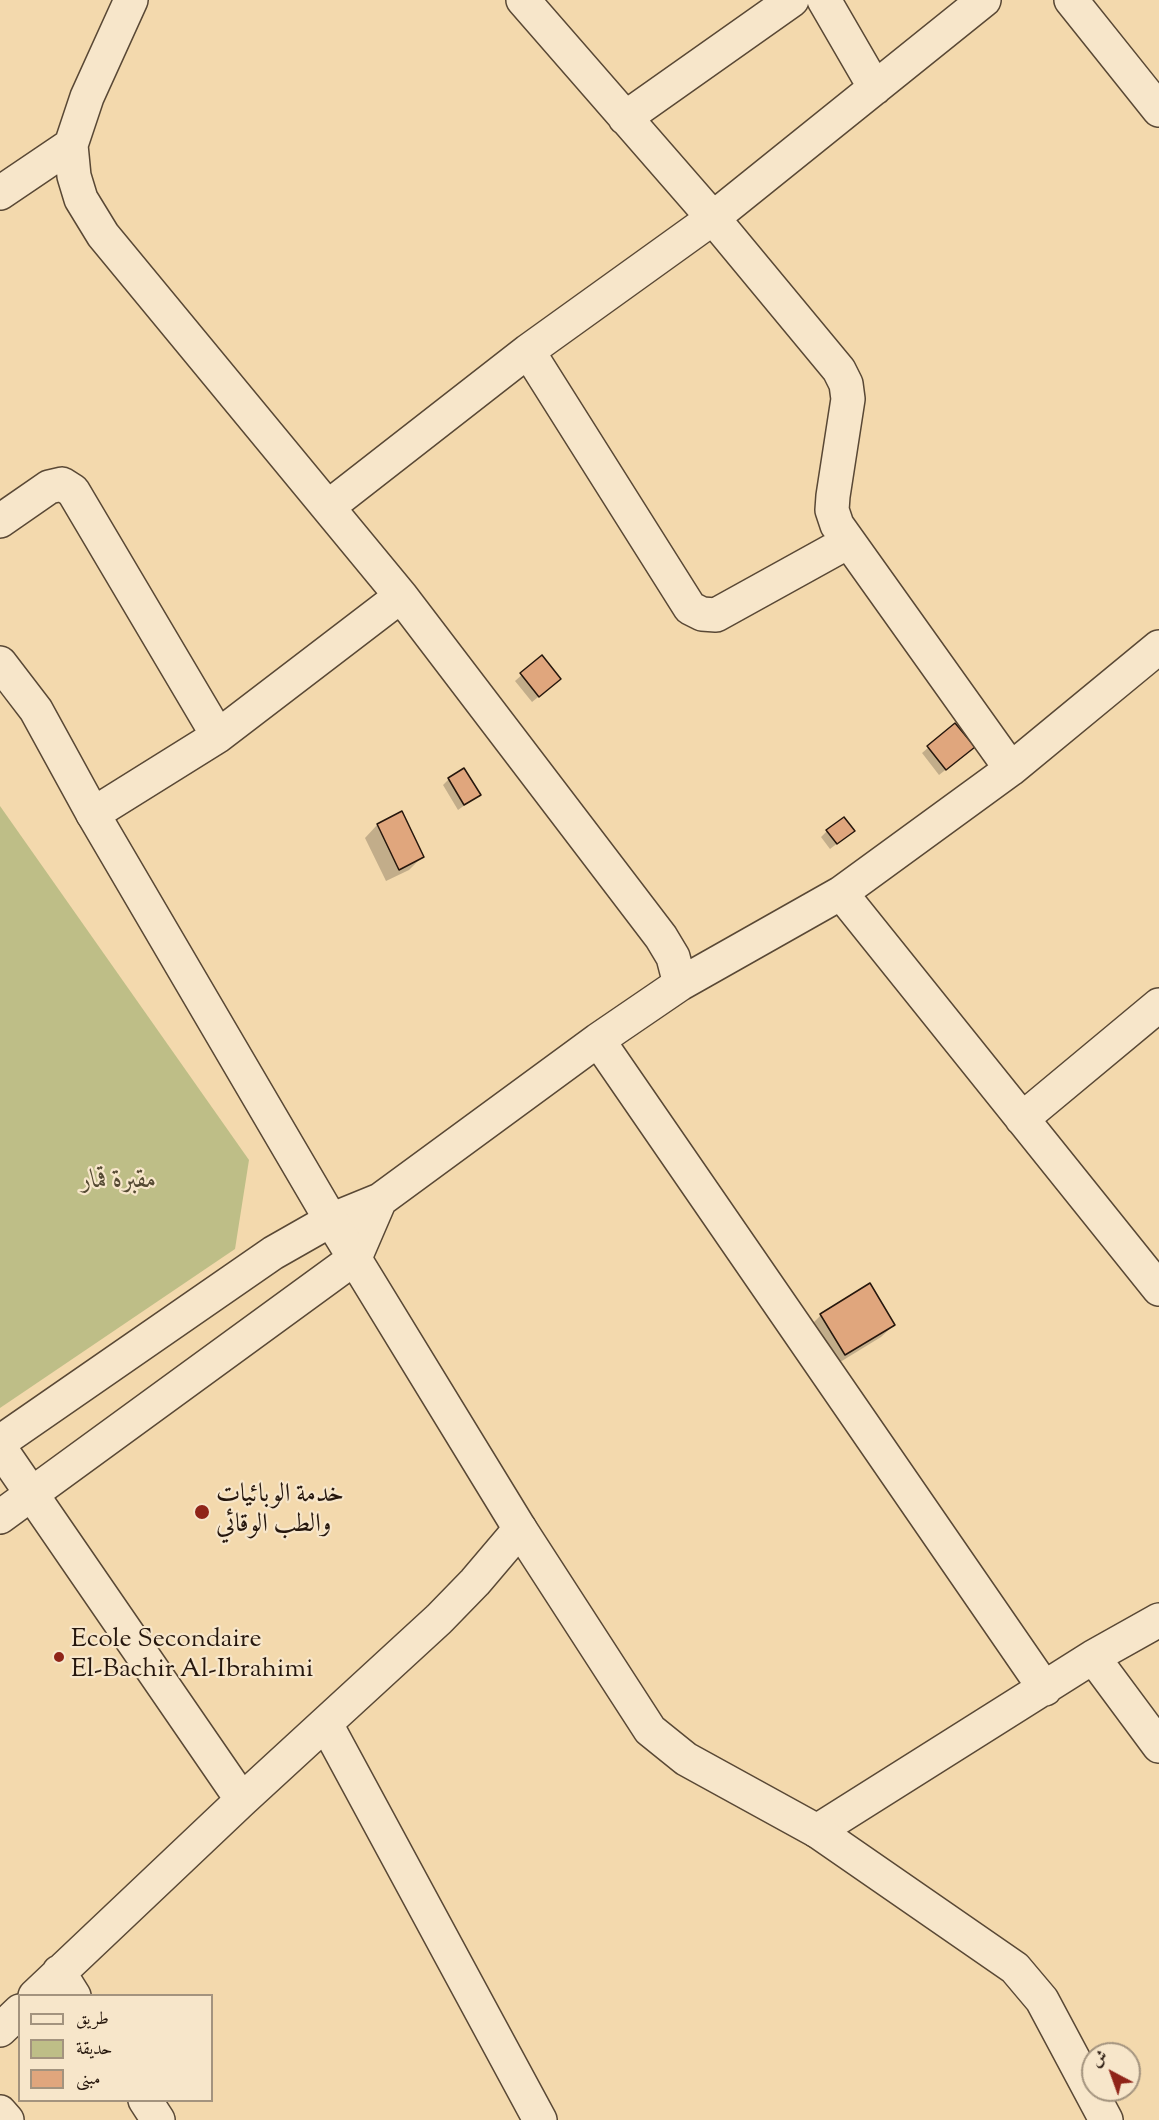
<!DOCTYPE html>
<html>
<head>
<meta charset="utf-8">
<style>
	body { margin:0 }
	#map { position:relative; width:1159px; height:2120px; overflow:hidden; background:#f3d9ad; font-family:"Sorts Mill Goudy",Amiri,serif }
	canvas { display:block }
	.legend { position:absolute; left:18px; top:1994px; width:195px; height:108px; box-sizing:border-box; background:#f7e6ca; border:2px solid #a3937e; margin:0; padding:8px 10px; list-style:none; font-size:18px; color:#26170d }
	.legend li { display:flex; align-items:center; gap:12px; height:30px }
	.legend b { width:30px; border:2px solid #a3937e }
	.north { position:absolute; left:1081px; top:2042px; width:60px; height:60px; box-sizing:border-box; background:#f7e6ca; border:2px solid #a3937e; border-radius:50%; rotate:319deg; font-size:16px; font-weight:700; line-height:24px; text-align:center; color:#26170d }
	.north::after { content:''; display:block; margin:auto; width:21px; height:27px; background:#8f2418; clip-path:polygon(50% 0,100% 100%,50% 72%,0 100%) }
</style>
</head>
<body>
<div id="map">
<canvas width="1159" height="2120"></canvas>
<ul class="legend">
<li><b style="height:8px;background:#f7e6ca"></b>طريق</li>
<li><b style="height:16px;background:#bebe87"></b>حديقة</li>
<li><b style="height:16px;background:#e0a67d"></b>مبنى</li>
</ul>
<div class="north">ش</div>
</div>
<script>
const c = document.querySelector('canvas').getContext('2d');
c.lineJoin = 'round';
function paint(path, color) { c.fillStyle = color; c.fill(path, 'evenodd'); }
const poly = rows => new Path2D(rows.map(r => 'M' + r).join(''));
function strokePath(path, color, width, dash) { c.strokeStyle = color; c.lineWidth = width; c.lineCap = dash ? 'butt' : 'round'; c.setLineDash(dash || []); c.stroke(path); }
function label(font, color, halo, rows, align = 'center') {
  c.font = font + ' "Sorts Mill Goudy",Amiri,serif'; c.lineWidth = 4.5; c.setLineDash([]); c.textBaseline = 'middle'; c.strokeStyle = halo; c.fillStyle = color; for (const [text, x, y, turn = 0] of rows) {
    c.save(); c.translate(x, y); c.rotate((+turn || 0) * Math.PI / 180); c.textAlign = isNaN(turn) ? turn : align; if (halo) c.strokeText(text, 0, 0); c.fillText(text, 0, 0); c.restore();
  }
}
paint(poly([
	[0,806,249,1160,235,1249,0,1408]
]), '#bebe87');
paint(poly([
	[542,657,553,685,532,702,515,681],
	[955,725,967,753,939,775,922,753],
	[449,779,479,795,458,810,443,785],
	[401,813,422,857,409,870,386,881,365,838,377,825],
	[827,831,847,836,830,849,821,837],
	[870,1285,894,1325,881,1337,832,1367,808,1328,821,1315]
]), '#0003');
const building = poly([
	[542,655,561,679,539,697,520,673,542,655],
	[955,723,975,747,946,770,927,746,955,723],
	[464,768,481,795,464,805,448,778,464,768],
	[402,811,424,857,399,870,377,824,402,811],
	[844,817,855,831,837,844,826,830,844,817],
	[870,1283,895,1325,845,1355,820,1314,870,1283]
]);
paint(building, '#e0a67d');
strokePath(building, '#26170d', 1.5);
const minor = poly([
	[131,0,87,97,71,145,74,176,81,199,103,235,401,596,661,937,673,957,680,984,598,1040,380,1200,331,1220],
	[523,0,713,218,839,370,846,384,848,399,833,496,832,510,837,525,1011,769],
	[824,0,875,88],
	[1071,0,1159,110],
	[625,118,792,0],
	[0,193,71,145],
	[528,351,690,608,702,614,716,615,848,542],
	[328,507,528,351,713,218,984,0],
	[0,521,49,487,62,484,73,491,218,736],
	[93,814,218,736,401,596],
	[841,893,1159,1289],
	[680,984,841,893,1011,769,1159,647],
	[598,1040,1045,1689],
	[1022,1119,1159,1005],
	[355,1258,380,1200],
	[0,1448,242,1800],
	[1093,1657,1159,1746],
	[326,1724,540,2120],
	[817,1831,1093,1657,1159,1620],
	[59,1972,74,1996],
	[35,1996,242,1800,439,1619,475,1582,520,1529],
	[0,2030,20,2011],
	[145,2100,158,2120],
	[0,2112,7,2120]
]);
const tertiary = poly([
	[0,663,36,710,93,814,331,1220,520,1529,650,1730,686,1759,817,1831,1015,1968,1042,2000,1106,2120],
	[0,1442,273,1253,331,1220],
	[0,1517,355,1258]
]);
strokePath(minor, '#594835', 36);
strokePath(tertiary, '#594835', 36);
strokePath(minor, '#f7e6ca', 33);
strokePath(tertiary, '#f7e6ca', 33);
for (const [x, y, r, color] of [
	[202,1512,8,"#8f2418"],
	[59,1657,6,"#8f2418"]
]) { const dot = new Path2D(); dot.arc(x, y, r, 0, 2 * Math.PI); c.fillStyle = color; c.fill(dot); strokePath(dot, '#f7e6ca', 2); }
label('italic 26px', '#544932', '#f7e6ca', [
	["مقبرة قمار",119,1183]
]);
label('26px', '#26170d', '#f7e6ca', [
	["خدمة الوبائيات",216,1497],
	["والطب الوقائي",216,1527],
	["Ecole Secondaire",71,1642],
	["El-Bachir Al-Ibrahimi",71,1672]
], 'left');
</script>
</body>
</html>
